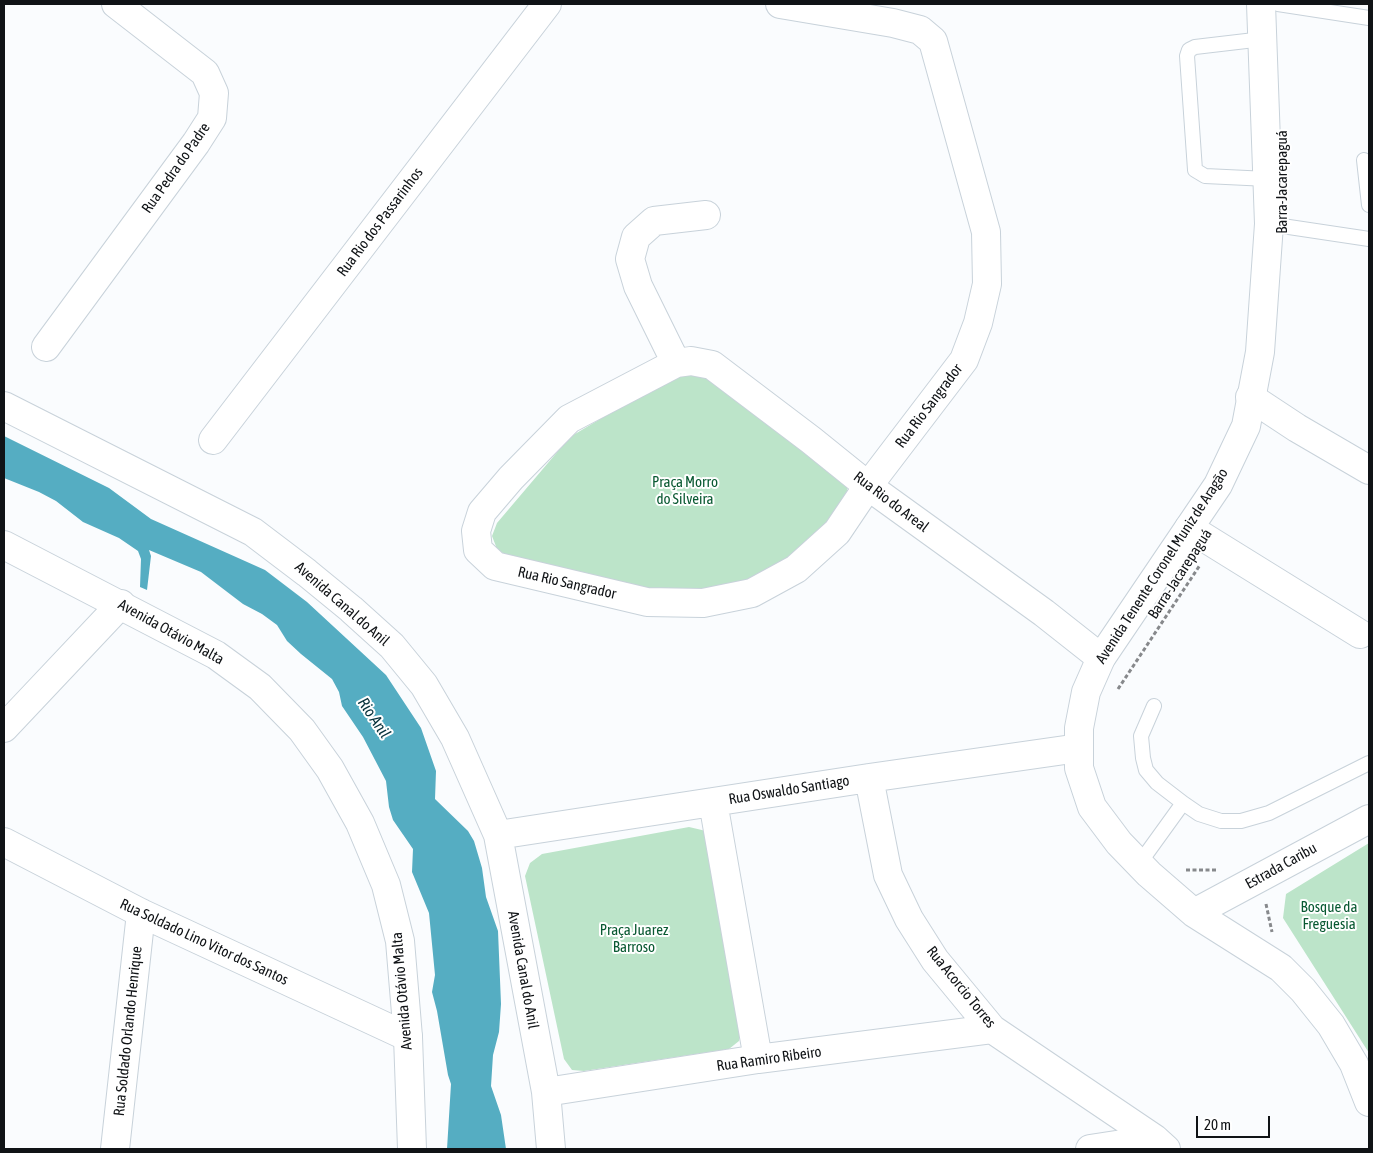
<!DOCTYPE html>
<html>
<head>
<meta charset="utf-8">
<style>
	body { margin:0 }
	#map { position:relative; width:1373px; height:1153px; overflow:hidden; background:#fafcfe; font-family:"Asap Condensed",sans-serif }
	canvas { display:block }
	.frame { position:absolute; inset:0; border:5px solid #101316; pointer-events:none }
	.scale { position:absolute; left:1196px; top:1116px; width:74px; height:22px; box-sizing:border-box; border:2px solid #101316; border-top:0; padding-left:6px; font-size:15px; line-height:18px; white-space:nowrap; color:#101316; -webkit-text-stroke:4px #fff; paint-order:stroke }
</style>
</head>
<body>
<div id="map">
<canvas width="1373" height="1153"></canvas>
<div class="frame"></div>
<div class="scale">20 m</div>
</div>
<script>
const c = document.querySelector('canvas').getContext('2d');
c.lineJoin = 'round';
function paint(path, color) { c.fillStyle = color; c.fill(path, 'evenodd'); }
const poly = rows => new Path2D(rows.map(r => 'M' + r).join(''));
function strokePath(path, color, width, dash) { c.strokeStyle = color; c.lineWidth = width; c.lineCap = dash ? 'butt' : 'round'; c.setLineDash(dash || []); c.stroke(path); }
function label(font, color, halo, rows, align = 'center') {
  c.font = font + ' "Asap Condensed",sans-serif'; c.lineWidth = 4; c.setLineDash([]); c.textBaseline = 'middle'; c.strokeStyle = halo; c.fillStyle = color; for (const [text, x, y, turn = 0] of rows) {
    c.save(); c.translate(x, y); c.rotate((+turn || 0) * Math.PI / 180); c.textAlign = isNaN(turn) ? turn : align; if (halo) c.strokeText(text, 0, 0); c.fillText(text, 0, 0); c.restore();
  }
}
paint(poly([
	[690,373,713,381,838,474,847,486,848,501,840,517,762,581,666,595,510,558,497,549,492,536,497,523,570,437,674,375],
	[689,827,706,831,741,1029,739,1041,729,1049,584,1071,572,1070,564,1059,525,876,530,863,542,854],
	[1369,843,1369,1053,1283,918,1286,894]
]), '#bce4c9');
paint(poly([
	[4,436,109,488,151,519,265,570,307,602,386,675,421,728,436,771,435,799,468,831,474,841,482,868,486,897,498,931,501,1004,499,1032,493,1055,491,1086,501,1115,506,1149,447,1149,451,1084,448,1075,437,1011,432,992,435,975,429,913,412,872,413,849,393,820,389,807,386,781,363,737,342,706,339,692,332,679,301,654,287,641,277,625,262,614,243,604,201,572,149,550,151,556,147,590,140,587,141,559,138,551,119,538,83,522,56,501,39,492,4,478]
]), '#55adc2');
const lane = poly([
	[1278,4,1369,18],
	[1263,39,1195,47,1189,50,1187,56,1195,170,1205,176,1268,179],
	[1364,160,1369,205],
	[1269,224,1369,239],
	[1154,706,1141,736,1143,758,1146,770,1157,783,1183,803,1199,814,1221,821,1241,821,1269,813,1369,763],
	[1139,864,1183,803]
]);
const street = poly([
	[780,4,893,23,920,30,933,41,986,232,987,284,978,323,964,360,868,486,837,532,796,569,752,593,703,603,647,602,495,566,478,550,476,531,482,512,511,478,569,419,676,363,691,361,712,365,811,440,868,486,1044,613,1101,658],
	[46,347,196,143,212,118,214,93,205,73,116,4],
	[676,363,638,286,630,259,636,237,654,221,706,215],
	[1250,397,1297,428,1369,470],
	[4,406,253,532,307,573,351,609,392,646,424,685,455,738,498,835,546,1092,551,1149],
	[213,440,547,4],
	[1189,528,1360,634],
	[4,728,121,604],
	[869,778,888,875,909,919,935,960,992,1029,1155,1139,1166,1149],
	[713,802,758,1059],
	[498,835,869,778,1079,748],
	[4,842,141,913,408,1037],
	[546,1092,758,1059,992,1029],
	[115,1149,141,913],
	[1090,1149,1155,1139]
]);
const secondary = poly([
	[1261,4,1269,224,1260,352,1246,426,1218,485,1101,658,1086,692,1079,728,1079,768,1092,807,1119,843,1149,874,1194,913,1281,968,1303,990,1331,1025,1354,1064,1369,1102],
	[4,545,216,655,260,687,302,730,330,769,360,823,386,885,400,941,408,1037,412,1149],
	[1194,913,1369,819]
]);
strokePath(lane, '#c8d2da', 16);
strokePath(street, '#c8d2da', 30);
strokePath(secondary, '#c8d2da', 30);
strokePath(poly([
	[1118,689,1200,565],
	[1186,870,1217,870],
	[1266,904,1272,932]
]), '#87898c', 3, [4, 2.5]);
strokePath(lane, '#fff', 14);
strokePath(street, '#fff', 28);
strokePath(secondary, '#fff', 28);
label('15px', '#101316', '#fff', [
	["Rua Pedra do Padre",176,168,-55],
	["Barra-Jacarepaguá",1282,182,-90],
	["Rua Rio dos Passarinhos",380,222,-53],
	["Rua Rio Sangrador",929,406,-53],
	["Rua Rio do Areal",891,502,37],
	["Avenida Tenente Coronel Muniz de Aragão",1162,566,-57],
	["Barra-Jacarepaguá",1180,574,-57],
	["Rua Rio Sangrador",567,583,13],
	["Avenida Canal do Anil",342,604,41],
	["Avenida Otávio Malta",171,632,29],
	["Rua Oswaldo Santiago",789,790,-9],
	["Estrada Caribu",1281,866,-29],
	["Rua Soldado Lino Vitor dos Santos",204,942,25],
	["Avenida Canal do Anil",523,970,80],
	["Rua Acorcio Torres",961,987,51],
	["Avenida Otávio Malta",402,991,-95],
	["Rua Soldado Orlando Henrique",128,1031,-84],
	["Rua Ramiro Ribeiro",769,1059,-8]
]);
label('15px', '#095932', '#fff', [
	["Praça Morro",685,482],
	["do Silveira",685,499],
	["Bosque da",1329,907],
	["Freguesia",1329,924],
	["Praça Juarez",634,930],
	["Barroso",634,947]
]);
label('italic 16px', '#07323c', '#fff', [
	["Rio Anil",374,718,56]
]);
</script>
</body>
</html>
